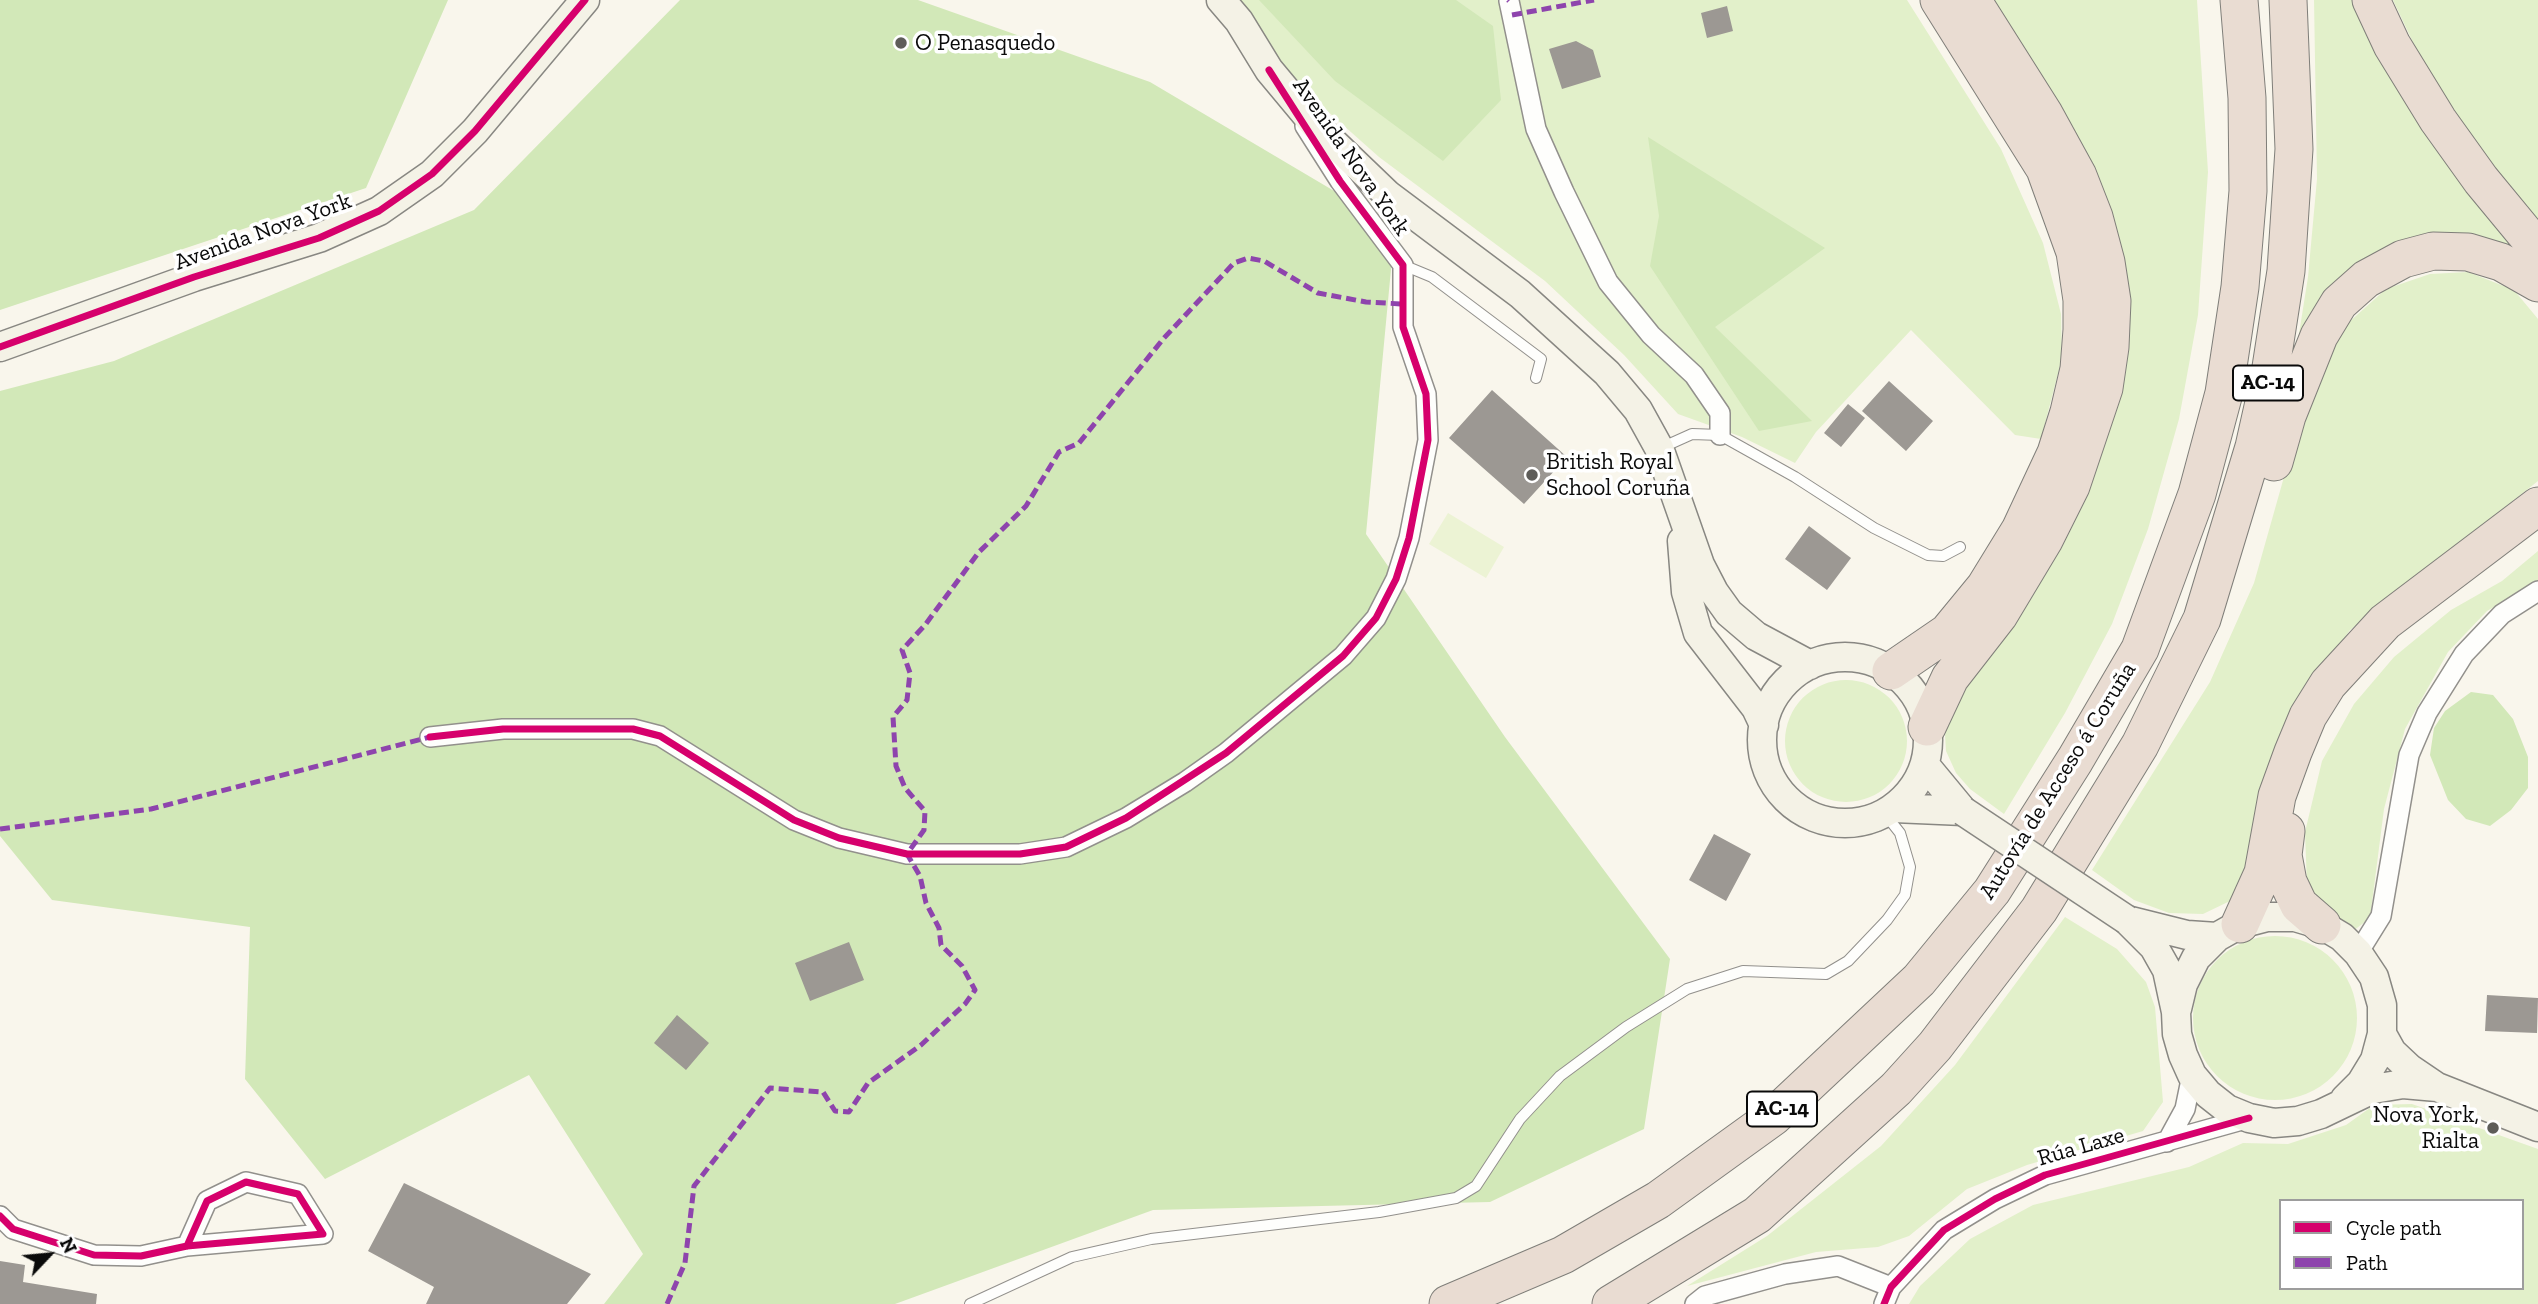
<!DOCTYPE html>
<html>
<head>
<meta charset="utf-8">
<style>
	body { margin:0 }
	#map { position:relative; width:2538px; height:1304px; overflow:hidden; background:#f9f6ec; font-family:"Zilla Slab",serif }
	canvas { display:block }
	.legend { position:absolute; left:2279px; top:1199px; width:245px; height:91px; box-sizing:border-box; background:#fff; border:2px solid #9d9d9d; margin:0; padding:9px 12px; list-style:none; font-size:21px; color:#0a0a0a }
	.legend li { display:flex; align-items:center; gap:14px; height:35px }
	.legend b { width:35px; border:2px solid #9d9d9d }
	.north { position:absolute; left:14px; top:1220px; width:70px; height:70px; -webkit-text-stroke:5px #fff; paint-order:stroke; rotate:64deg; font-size:19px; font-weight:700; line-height:28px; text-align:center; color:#0a0a0a }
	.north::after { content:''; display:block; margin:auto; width:24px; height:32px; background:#0a0a0a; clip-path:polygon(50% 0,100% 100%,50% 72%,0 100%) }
</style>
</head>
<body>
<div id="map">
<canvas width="2538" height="1304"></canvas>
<ul class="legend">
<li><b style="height:9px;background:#d6006c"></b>Cycle path</li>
<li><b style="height:9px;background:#8e44ad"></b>Path</li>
</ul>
<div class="north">N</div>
</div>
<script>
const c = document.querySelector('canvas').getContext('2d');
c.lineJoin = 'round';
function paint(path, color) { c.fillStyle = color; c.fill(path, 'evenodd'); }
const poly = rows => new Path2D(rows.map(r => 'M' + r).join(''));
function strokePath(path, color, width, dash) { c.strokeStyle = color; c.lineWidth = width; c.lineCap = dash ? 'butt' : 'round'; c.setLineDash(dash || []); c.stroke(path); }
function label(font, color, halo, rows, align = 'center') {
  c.font = font + ' "Zilla Slab",serif'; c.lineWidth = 7; c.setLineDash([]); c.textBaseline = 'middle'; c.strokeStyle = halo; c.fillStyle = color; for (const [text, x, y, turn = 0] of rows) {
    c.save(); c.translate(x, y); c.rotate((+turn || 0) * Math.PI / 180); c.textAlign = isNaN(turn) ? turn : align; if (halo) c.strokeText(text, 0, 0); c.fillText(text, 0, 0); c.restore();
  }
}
paint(poly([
	[1238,0,1907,0,2001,149,2043,243,2061,314,2062,358,2041,439,2015,435,1911,330,1816,432,1795,463,1742,437,1678,414,1624,355,1545,281,1379,157,1298,85],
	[1988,0,2197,0,2208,172,2198,315,2179,419,2148,529,2112,624,2065,713,2004,814,1970,789,1956,773,1946,751,1945,735,1951,709,2113,410],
	[2314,0,2359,0,2538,265,2434,238,2296,353,2308,277,2317,179],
	[2393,0,2538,0,2538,223,2435,89],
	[2468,272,2514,290,2538,319,2538,481,2350,630,2309,687,2249,871,2230,901,2203,914,2169,913,2134,900,2092,870,2210,682,2254,583,2310,385,2348,323,2386,289,2430,274],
	[2538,551,2538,581,2487,611,2448,652,2405,729,2384,809,2370,918,2353,931,2322,909,2307,886,2305,832,2322,761,2354,704,2394,657,2451,610,2502,581],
	'1785 741a61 61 0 1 1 122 0a61 61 0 1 1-122 0Z',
	[2065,917,2117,949,2146,982,2155,1007,2163,1102,2143,1131,2027,1165,1967,1189,1909,1236,1878,1247,1816,1252,1687,1286,1767,1236,1881,1146,1955,1065],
	'2193 1018a82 82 0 1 1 164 0a82 82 0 1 1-164 0Z',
	[2412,1104,2538,1149,2538,1304,1909,1304,1920,1286,1970,1239,2033,1205,2189,1167,2243,1143,2288,1144,2346,1125,2374,1105],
	[2281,1201,2522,1201,2522,1288,2281,1288]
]), '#e2f0ca');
paint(poly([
	[0,0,448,0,366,188,0,310],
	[680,0,918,0,1150,82,1395,227,1366,534,1505,737,1670,959,1644,1129,1490,1202,1153,1210,895,1304,604,1304,643,1254,529,1075,325,1179,245,1079,250,927,52,900,0,836,0,391,114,361,474,210],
	[1259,0,1456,0,1493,26,1501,100,1443,161,1335,81],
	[1648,137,1825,248,1715,327,1812,421,1759,431,1650,266,1659,216],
	[2471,692,2493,695,2513,719,2528,757,2528,788,2511,810,2490,826,2466,819,2448,800,2430,755,2434,728,2445,711]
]), '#d2e8b8');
paint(poly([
	[1448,513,1504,547,1486,578,1429,544]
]), '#ecf3d4');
paint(poly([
	[1727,6,1733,31,1707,38,1701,13],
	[1576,41,1593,50,1601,77,1562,89,1549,49],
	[1889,381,1933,421,1906,451,1862,411],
	[1492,390,1567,457,1524,504,1449,438],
	[1848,404,1865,418,1841,447,1824,433],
	[1809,526,1851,558,1827,590,1785,559],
	[1714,834,1751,854,1726,901,1689,880],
	[849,942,864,980,810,1001,795,963],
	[2487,995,2538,998,2537,1033,2485,1031],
	[677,1015,709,1043,686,1070,654,1043],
	[404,1183,591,1274,567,1304,426,1304,434,1287,368,1251],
	[0,1261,25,1265,23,1282,97,1294,96,1304,0,1304]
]), '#9c9893');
const lane = poly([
	[1403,265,1432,277,1541,359,1536,378],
	[1663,447,1692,434,1720,435,1795,477,1874,528,1928,555,1943,556,1960,547],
	[970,1304,1072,1257,1151,1239,1379,1212,1456,1198,1476,1186,1520,1119,1560,1076,1626,1027,1687,989,1743,971,1826,974,1848,961,1887,920,1905,895,1910,867,1900,833,1885,814]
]);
const street = poly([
	[1509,1,1536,129,1564,192,1608,282,1651,335,1694,375,1720,413,1720,435],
	[430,737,503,729,633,729,660,736,794,820,839,838,907,854,1020,854,1066,847,1126,818,1185,782,1226,753,1343,656,1376,618,1396,579,1409,538,1428,440,1426,394,1403,327,1403,265,1340,181,1305,126],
	[2358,953,2381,916,2409,755,2427,713,2464,654,2502,614,2538,591],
	[2167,1142,2185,1109,2192,1075],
	[0,1216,13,1229,94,1255,141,1256,187,1246,323,1234,298,1194,246,1182,207,1201,187,1246],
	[1695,1304,1705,1296,1785,1274,1838,1266,1891,1287],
	[1884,1304,1891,1287,1944,1230,1995,1199,2045,1175,2249,1118]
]);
const secondary = poly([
	[1221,0,1239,21,1269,70,1314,124,1388,195,1520,294,1607,373,1638,410,1659,448,1700,565,1714,592,1729,613,1756,636,1810,665],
	[0,347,194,277,319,238,379,211,432,174,475,131,585,0],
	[1682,541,1686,592,1698,633,1756,708,1764,725],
	'1762 740a83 83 0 1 1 166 0a83 83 0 1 1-166 0Z',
	[1925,765,1963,811],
	[1894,808,1963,811],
	[2127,920,2154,947,2167,970,2176,1012,2177,1034,2183,1055,2192,1075,2208,1094,2227,1109,2249,1118,2274,1123,2298,1121,2321,1114,2373,1089,2403,1084,2437,1087],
	[2127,920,2187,935,2217,937],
	[2177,1009,2183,984,2196,958,2217,937,2240,924,2267,917,2295,917,2322,925,2342,937,2358,953,2374,977,2382,1005,2382,1034,2375,1060,2361,1083,2345,1099],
	[2382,1034,2392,1052,2409,1068,2437,1087,2538,1127]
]);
const highway = poly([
	[2371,0,2392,45,2438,120,2481,180,2538,249],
	[2274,462,2287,416,2319,336,2339,303,2366,279,2403,259,2433,251,2468,252,2501,262,2538,283],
	[1891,671,1948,632,1985,587,2020,530,2056,453,2069,412,2079,369,2082,330,2082,300,2075,252,2045,169,1939,0],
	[1927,727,1950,678,1999,615,2044,540,2071,486,2104,388,2110,347,2112,301,2106,262,2094,217,2078,176,2044,114,1972,0],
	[2286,831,2283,855,2288,882,2299,905,2322,925],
	[2240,924,2263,873,2277,796,2293,752,2308,716,2328,684,2385,622,2538,506],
	[1448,1304,1563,1255,1658,1200,1773,1117,1919,980,1992,891,2075,760,2140,649,2197,494,2224,393,2240,287,2248,191,2247,98,2239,0],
	[1611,1304,1757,1215,1896,1089,1935,1046,2039,910,2140,745,2202,619,2254,447,2269,380,2286,271,2294,149,2288,0]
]);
strokePath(lane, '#92908c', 12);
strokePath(street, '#92908c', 22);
strokePath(secondary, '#888782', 31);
strokePath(highway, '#7f7e79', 39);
strokePath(lane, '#fefefc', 10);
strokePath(street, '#fefefc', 19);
strokePath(secondary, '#f4f2e6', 28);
strokePath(highway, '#e9dcd2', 37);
const secondaryBridge = poly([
	[1963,811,2127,920]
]);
strokePath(secondaryBridge, '#888782', 31, []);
strokePath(secondaryBridge, '#f4f2e6', 28);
strokePath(poly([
	[1508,0,1509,1],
	[1512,15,1594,0],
	[0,829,151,809,430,737],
	[667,1304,685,1263,694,1186,770,1088,823,1092,835,1111,849,1112,868,1083,921,1045,965,1004,975,990,962,966,941,945,939,928,926,903,920,876,907,854,924,830,925,811,905,788,896,766,893,717,907,700,910,673,902,650,925,625,979,552,1026,506,1059,452,1079,443,1164,338,1234,263,1248,258,1264,261,1318,293,1366,302,1402,304]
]), '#8e44ad', 5, [10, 5]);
strokePath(poly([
	[0,347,194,277,319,238,379,211,432,174,475,131,585,0],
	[430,737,503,729,633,729,660,736,794,820,839,838,907,854,1020,854,1066,847,1126,818,1226,753,1343,656,1376,618,1396,579,1409,538,1428,440,1426,394,1403,327,1403,265,1340,181,1269,70],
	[0,1216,13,1229,94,1255,141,1256,187,1246,323,1234,298,1194,246,1182,207,1201,187,1246],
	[1884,1304,1891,1287,1944,1230,1995,1199,2045,1175,2249,1118]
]), '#d6006c', 7);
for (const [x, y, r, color] of [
	[901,43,7,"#5e5d59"],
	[1532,475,7,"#5e5d59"],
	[2493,1128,7,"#5e5d59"]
]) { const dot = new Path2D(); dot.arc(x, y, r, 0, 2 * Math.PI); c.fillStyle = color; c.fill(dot); strokePath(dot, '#fff', 2.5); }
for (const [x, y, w] of [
	[2268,383,70],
	[1782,1109,70]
]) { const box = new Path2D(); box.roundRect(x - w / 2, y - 17.5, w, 35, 5); c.fillStyle = '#fff'; c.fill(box); strokePath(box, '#0a0a0a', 2); }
label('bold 21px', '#0a0a0a', null, [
	["AC-14",2268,383],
	["AC-14",1782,1109]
]);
label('23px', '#0a0a0a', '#fff', [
	["O Penasquedo",915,43],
	["British Royal",1546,462],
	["School Coruña",1546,488],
	["Nova York,",2479,1115,"right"],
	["Rialta",2479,1141,"right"]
], 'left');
label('23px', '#0a0a0a', '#fff', [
	["Avenida Nova York",1351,157,55],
	["Avenida Nova York",263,232,-20],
	["Autovía de Acceso á Coruña",2058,781,-58],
	["Rúa Laxe",2081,1147,-16]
]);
</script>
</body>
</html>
